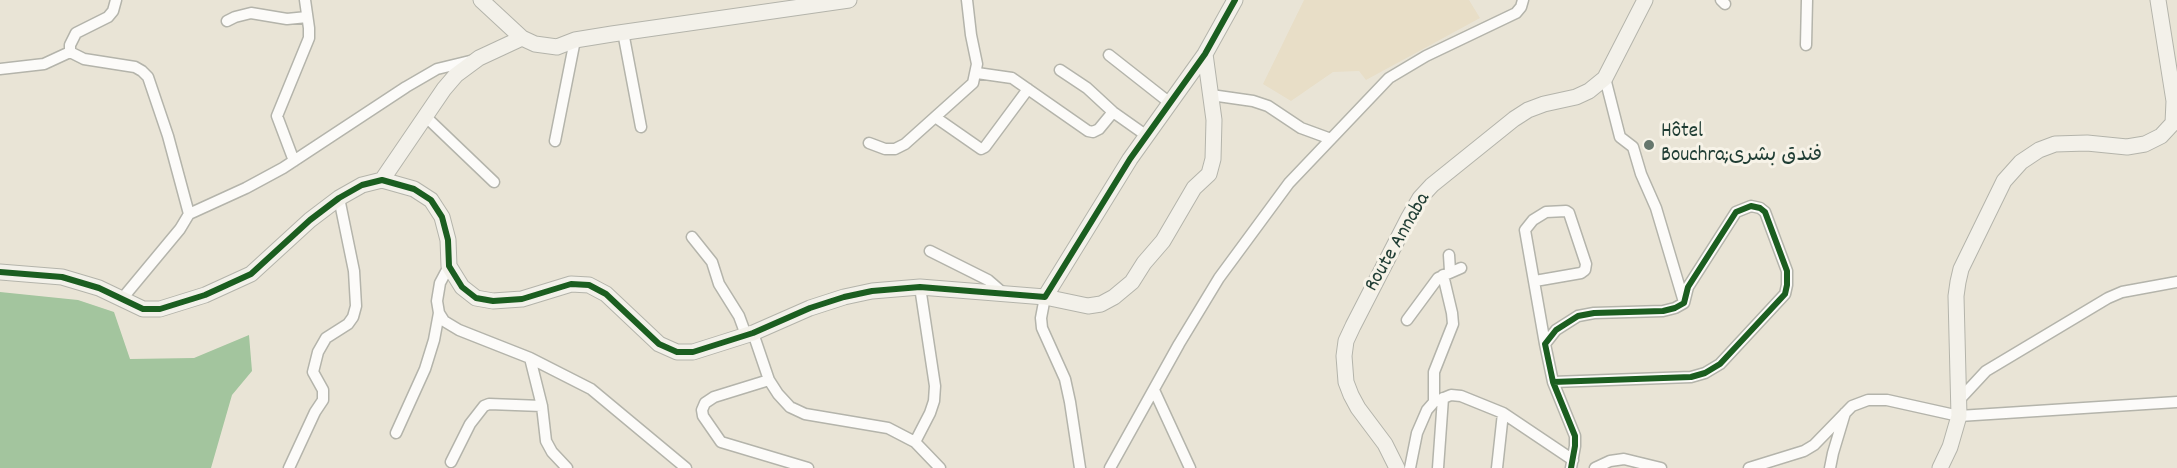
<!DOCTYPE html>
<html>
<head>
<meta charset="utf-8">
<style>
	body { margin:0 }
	canvas { display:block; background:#e9e4d6 }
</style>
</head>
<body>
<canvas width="2177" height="468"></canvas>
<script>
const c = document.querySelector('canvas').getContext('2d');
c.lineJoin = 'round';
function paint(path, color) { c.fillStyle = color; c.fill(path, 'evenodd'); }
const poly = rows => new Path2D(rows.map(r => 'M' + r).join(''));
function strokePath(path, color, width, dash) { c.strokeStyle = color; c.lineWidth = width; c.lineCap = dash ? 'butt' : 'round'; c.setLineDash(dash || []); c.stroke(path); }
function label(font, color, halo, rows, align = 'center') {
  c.font = font + ' Dekko,"Playpen Sans Arabic",sans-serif'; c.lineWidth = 6; c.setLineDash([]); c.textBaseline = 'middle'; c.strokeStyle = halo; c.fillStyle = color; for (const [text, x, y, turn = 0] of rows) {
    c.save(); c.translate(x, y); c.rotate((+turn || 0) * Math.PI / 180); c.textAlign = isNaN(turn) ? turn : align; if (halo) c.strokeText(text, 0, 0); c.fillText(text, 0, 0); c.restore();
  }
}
paint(poly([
	[1304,0,1469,0,1480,18,1366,80,1359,71,1333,72,1291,101,1263,84]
]), '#e8dec7');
paint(poly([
	[0,292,78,300,114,312,130,359,194,358,249,335,252,371,232,395,211,468,0,468]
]), '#a3c59e');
const street = poly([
	[116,0,113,11,108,17,76,33,70,45,70,52,84,59,135,67,142,71,148,77,168,136,189,214],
	[1721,0,1725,4],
	[227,21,235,17,251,13,287,19,307,17],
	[623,32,641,127],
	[1806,45,1807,0],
	[1109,55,1170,103],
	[0,69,44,64,70,52],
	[1060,70,1087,88,1113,112,1147,136],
	[977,73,1012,78,1088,131,1093,132,1099,129,1113,112],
	[1605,78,1620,137,1633,147,1641,174,1656,208,1684,302],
	[1211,95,1253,101,1268,106,1301,128,1331,139],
	[425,116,494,182],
	[935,117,981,149,985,147,1028,89],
	[555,141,575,40],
	[869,143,885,149,895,149,905,144,973,83,977,64,971,35,967,0],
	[294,161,277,116,309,38,309,28,305,0],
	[692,237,712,262,719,284,739,316,746,335],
	[930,251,988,280,1003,293],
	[1449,255,1450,271],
	[449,266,440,283,437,301,439,313,444,321,459,330,530,358,591,389,686,468],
	[1535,281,1581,273,1585,270,1586,264,1569,213,1566,211,1546,212,1533,220,1525,230,1545,344],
	[920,287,935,386,934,401,930,413,915,442,940,468],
	[1045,297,1041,318,1042,328,1065,379,1070,402,1080,468],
	[121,300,180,229,189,214,246,188,283,168,406,87,437,69,470,61],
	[1407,320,1438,278,1461,268],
	[753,333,769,380,778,394,790,407,805,414,888,428,915,442],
	[530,358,542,406,546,441,552,452,567,468],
	[769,380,714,397,705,403,702,410,703,416,721,442,808,468],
	[1553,382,1691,377,1705,373,1720,364,1785,294,1787,285,1787,271,1765,212,1760,208,1751,206,1736,212,1688,287,1684,303,1675,308,1663,311,1594,313,1578,316,1556,330,1545,344,1553,382,1575,436,1575,446,1571,468],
	[1154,390,1190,468],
	[1959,400,1986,371,2108,298,2122,292,2177,282],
	[1434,402,1434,372,1453,324,1452,313,1443,275],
	[396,433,425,369,434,340,439,313],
	[451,462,470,424,484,406,489,404,542,406],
	[289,468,315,412,323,400,323,390,313,372,318,352,326,338,348,324,353,317,356,306,354,271,339,198],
	[1110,468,1179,344,1219,278,1289,183,1389,78,1426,56,1516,13,1521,7,1523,0],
	[1410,468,1417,433,1427,410,1434,402,1451,395,1461,396,1503,413,1573,460],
	[1438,468,1443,398],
	[1497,468,1503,413],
	[1595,468,1610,461,1624,459,1661,468],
	[1749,468,1804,451,1814,445,1852,406,1868,400,1887,400,1959,416,2177,402],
	[1830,468,1833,453,1845,413]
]);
const secondary = poly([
	[481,0,522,38,535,44,557,47,575,40,612,34,849,0],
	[382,180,444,89,456,75,479,58,522,38],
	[0,272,62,277,99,288,143,309,160,309,205,295,251,274,310,220,339,198,362,185,382,180,414,189,431,200,442,217,448,240,449,266,462,287,476,298,493,301,522,299,571,284,589,285,606,294,659,344,677,352,693,352,753,333,810,308,844,297,872,291,920,287,1045,297,1130,159,1205,54,1235,0],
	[1045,297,1088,306,1101,304,1114,297,1132,282,1144,263,1163,241,1194,188,1209,174,1213,159,1214,120,1205,54],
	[1397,468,1385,444,1358,408,1351,395,1346,382,1344,356,1346,341,1353,326,1409,217,1420,198,1432,185,1514,119,1528,110,1544,104,1576,97,1589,91,1605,78,1645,0],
	[1940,468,1950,447,1959,416,1956,296,1958,282,1961,269,2004,181,2021,162,2039,150,2055,144,2087,143,2127,147,2145,144,2161,136,2173,123,2174,101,2158,0]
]);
strokePath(street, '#b4b4ab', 13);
strokePath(secondary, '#b4b4ab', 17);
strokePath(street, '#fcfbf9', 10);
strokePath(secondary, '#f3f1ea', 15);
strokePath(poly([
	[0,272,62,277,99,288,143,309,160,309,205,295,251,274,310,220,339,198,362,185,382,180,414,189,431,200,442,217,448,240,449,266,462,287,476,298,493,301,522,299,571,284,589,285,606,294,659,344,677,352,693,352,753,333,810,308,844,297,872,291,920,287,1045,297,1130,159,1205,54,1235,0],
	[1553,382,1691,377,1705,373,1720,364,1785,294,1787,285,1787,271,1765,212,1760,208,1751,206,1736,212,1688,287,1684,303,1675,308,1663,311,1594,313,1578,316,1556,330,1545,344,1553,382,1575,436,1575,446,1571,468]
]), '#1b5e20', 6);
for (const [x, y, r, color] of [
	[1649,145,6,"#66776d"]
]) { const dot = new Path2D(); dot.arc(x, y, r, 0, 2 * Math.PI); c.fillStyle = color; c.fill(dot); strokePath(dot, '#f7f3e8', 2); }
label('21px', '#1f3d34', '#f7f3e8', [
	["Hôtel",1661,133],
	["Bouchra;فندق بشرى",1661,157]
], 'left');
label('21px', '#1f3d34', '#f7f3e8', [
	["Route Annaba",1399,243,-60]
]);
</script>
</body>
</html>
